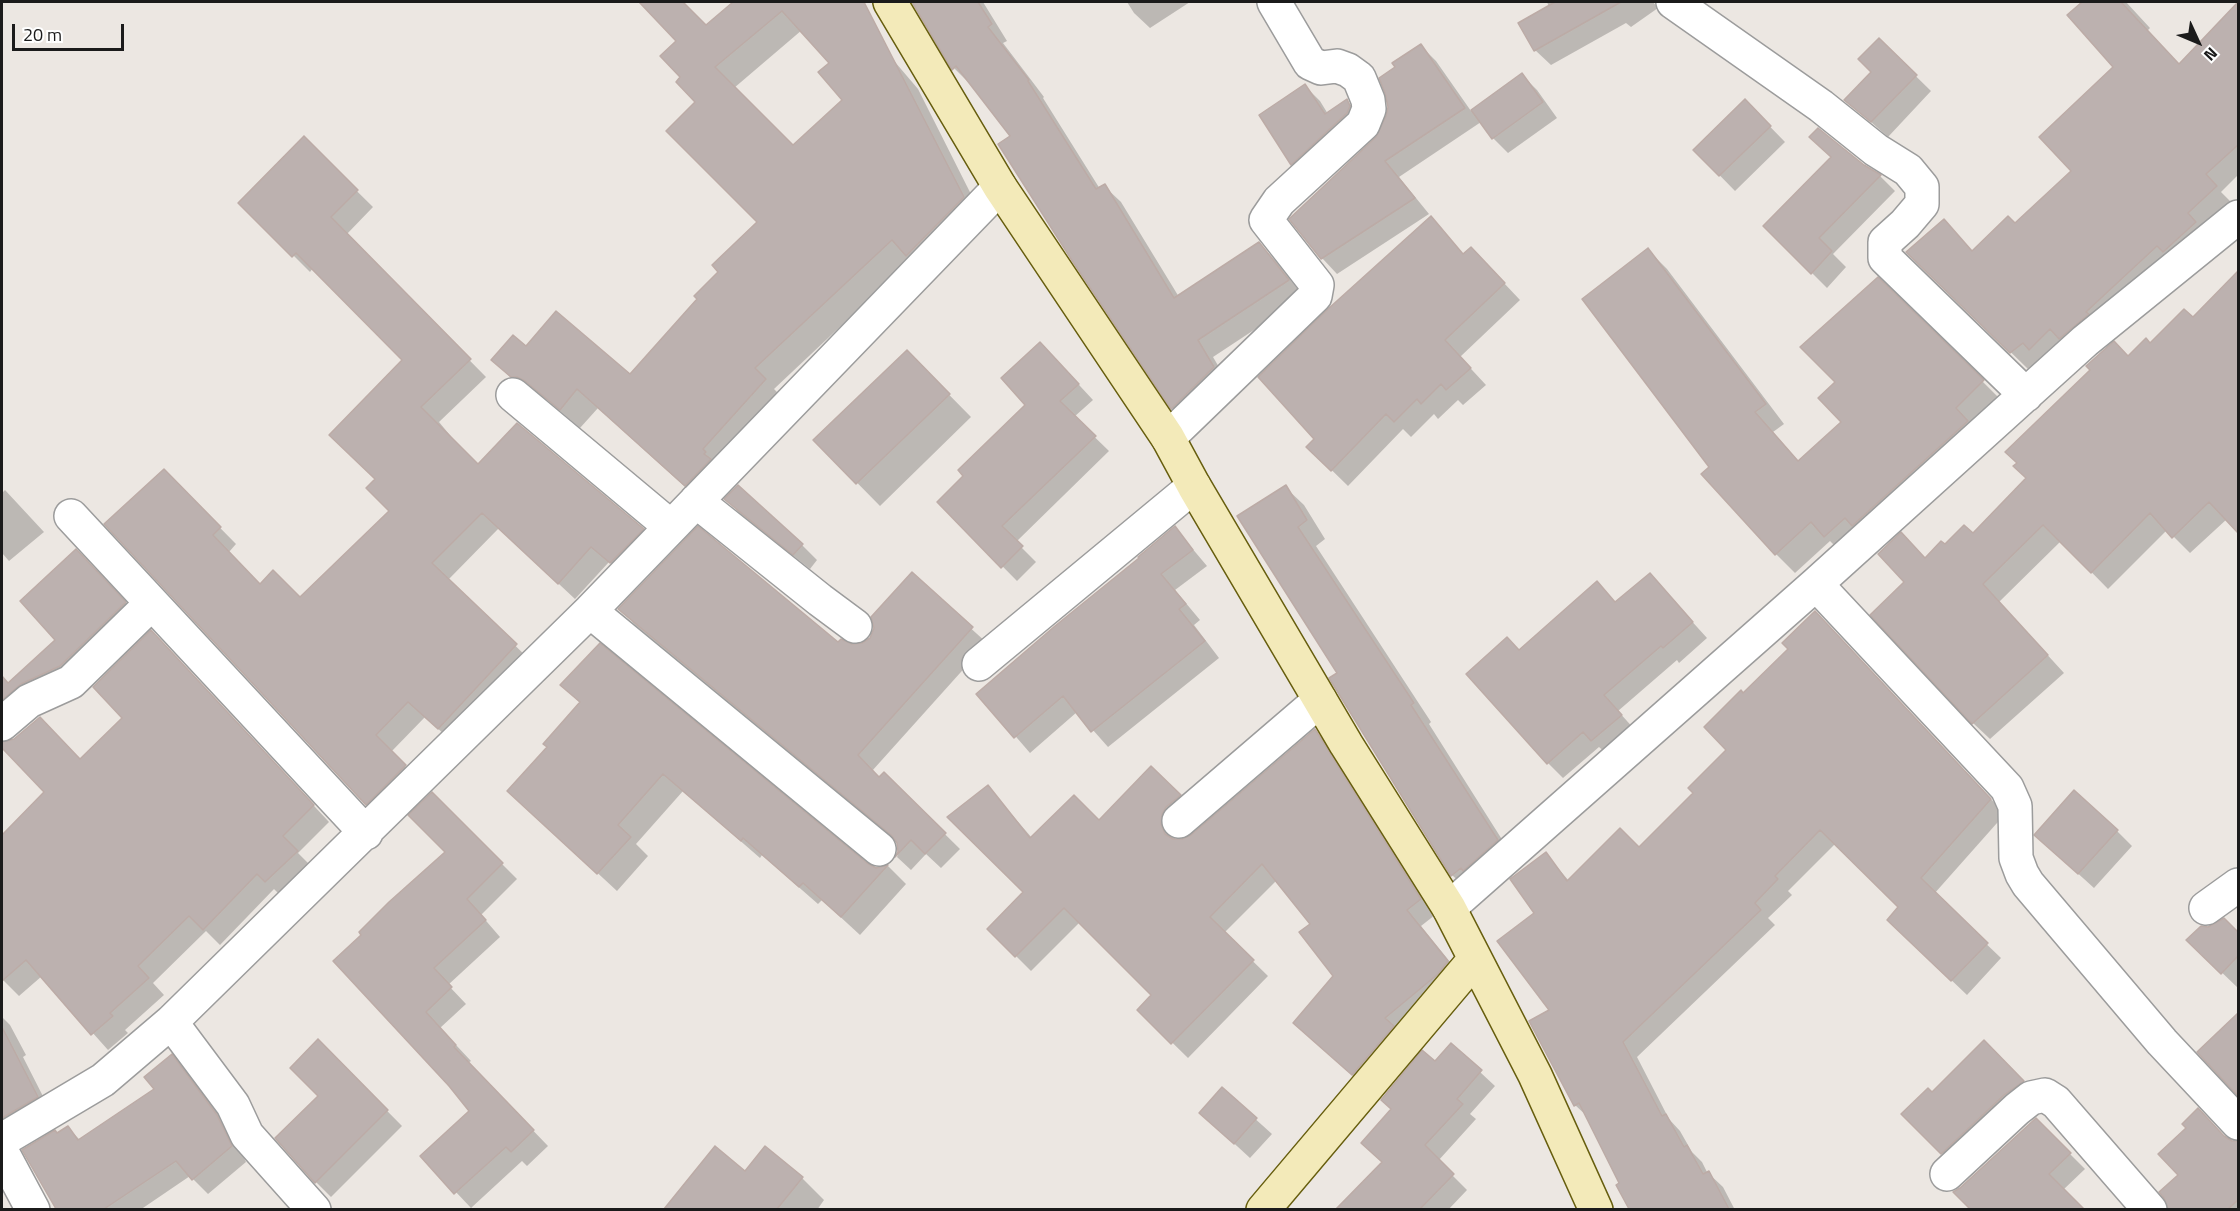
<!DOCTYPE html>
<html>
<head>
<meta charset="utf-8">
<style>
	body { margin:0 }
	#map { position:relative; width:2240px; height:1211px; overflow:hidden; background:#ece7e2; font-family:"Titillium Web",sans-serif }
	canvas { display:block }
	.frame { position:absolute; inset:0; border:3px solid #1b1b1b; pointer-events:none }
	.north { position:absolute; left:2168px; top:12px; width:60px; height:60px; -webkit-text-stroke:4px #fff; paint-order:stroke; rotate:134deg; font-size:16px; font-weight:700; line-height:24px; text-align:center; color:#1b1b1b }
	.north::after { content:''; display:block; margin:auto; width:21px; height:27px; background:#1b1b1b; clip-path:polygon(50% 0,100% 100%,50% 72%,0 100%) }
	.scale { position:absolute; left:12px; top:24px; width:112px; height:27px; box-sizing:border-box; border:3px solid #1b1b1b; border-top:0; padding-left:8px; font-size:18px; line-height:21px; white-space:nowrap; color:#1b1b1b; -webkit-text-stroke:4px #fff; paint-order:stroke }
</style>
</head>
<body>
<div id="map">
<canvas width="2240" height="1211"></canvas>
<div class="frame"></div>
<div class="north">N</div>
<div class="scale">20 m</div>
</div>
<script>
const c = document.querySelector('canvas').getContext('2d');
c.lineJoin = 'round';
function paint(path, color) { c.fillStyle = color; c.fill(path, 'evenodd'); }
const poly = rows => new Path2D(rows.map(r => 'M' + r).join(''));
function strokePath(path, color, width, dash) { c.strokeStyle = color; c.lineWidth = width; c.lineCap = dash ? 'butt' : 'round'; c.setLineDash(dash || []); c.stroke(path); }
paint(poly([
	[641,2,683,2,706,27,736,2,844,2,918,89,983,218,912,259,774,389,785,400,705,505,598,408,580,428,547,400,513,380,493,360,526,348,630,377,720,272,759,222,698,102,682,77,678,41],
	[802,30,831,63,844,100,793,148,734,88],
	[913,2,983,2,1007,41,1003,43,1044,97,1043,98,1100,189,1104,186,1121,202,1179,297,1259,244,1275,260,1304,297,1213,357,1229,384,1188,424,1172,408,1074,262,1012,136,970,84,954,68],
	[1127,2,1190,2,1150,28,1134,13],
	[1547,2,1653,2,1658,8,1631,27,1626,23,1551,65,1535,50,1549,7],
	[2084,2,2126,2,2150,28,2147,31,2179,65,2238,3,2238,175,2221,192,2232,203,2046,365,2040,359,2028,369,1908,252,1960,238,1973,252,2015,225,2074,171,2116,67,2069,15],
	[1879,40,1931,91,1888,137,1846,100,1873,72],
	[1421,46,1436,61,1471,111,1522,75,1537,90,1557,118,1508,153,1493,138,1481,122,1399,177,1429,214,1337,274,1322,258,1291,219,1377,138],
	[1305,86,1320,101,1328,114,1347,101,1362,116,1307,179,1292,164],
	[1745,101,1785,142,1735,191,1695,150],
	[304,139,373,207,346,235,486,377,439,422,459,446,478,466,643,530,659,546,627,578,609,562,575,599,499,528,448,580,532,662,455,744,425,717,391,752,421,782,383,820,367,804,164,471,236,544,229,552,260,585,300,599,391,511,377,479,404,360,313,268,310,272,241,203],
	[1863,166,1880,176,1895,191,1833,254,1846,267,1827,288,1765,226],
	[1431,218,1464,255,1487,265,1520,300,1460,357,1486,385,1463,405,1458,400,1438,419,1434,414,1411,437,1403,429,1348,486,1308,447,1316,439],
	[1648,250,1667,269,1784,424,1773,432,1799,462,1982,381,2001,400,1844,555,1830,541,1795,573,1776,554,1711,467],
	[2238,273,2238,530,2227,519,2190,553,2167,530,2108,589,2061,541,1999,602,2064,673,1990,739,1973,723,1925,559,1945,547,1973,535,2028,478,2129,358,2193,319],
	[907,352,971,417,880,506,816,441],
	[1055,359,1093,400,1074,417,1109,451,1016,542,1036,562,1017,581,939,502,966,476,1028,405],
	[1285,487,1304,505,1325,539,1316,546,1431,722,1429,724,1515,860,1471,893,1452,875,1339,673],
	[5,490,44,532,9,561,2,553,2,493],
	[726,499,802,545,817,560,810,569,741,515],
	[1175,528,1207,566,1175,590,1200,620,1194,625,1219,658,1108,747,1077,712,1030,753,979,694],
	[90,565,139,617,2,728,2,684,5,688,57,640],
	[912,575,987,643,872,771,879,779,884,774,960,849,941,868,926,854,911,870,897,857,899,852,896,840,634,624,620,609,839,644,862,645,871,639],
	[1650,575,1707,638,1679,663,1677,660,1618,711,1636,731,1608,755,1599,747,1563,778,1548,763,1520,651,1597,583,1616,604],
	[1830,627,2005,814,1934,894,2001,958,1967,995,1903,934,1900,908,1835,844,1788,891,1792,895,1768,918,1775,925,1637,1057,1669,1119,1680,1131,1692,1152,1702,1162,1707,1172,1723,1187,1735,1210,1631,1210,1618,1185,1621,1184,1589,1118,1575,1105,1552,1011,1536,913,1546,854,1569,881,1639,849,1695,793,1728,750,1743,695],
	[167,648,329,822,298,853,313,868,282,897,274,889,220,945,206,931,153,983,164,995,125,1030,128,1033,108,1050,42,976,19,996,2,979,2,837,46,792,2,744,81,761,124,718],
	[563,685,866,865,876,869,888,866,906,884,860,935,822,900,818,904,762,855,760,858,683,791,636,844,648,856,617,891,509,791,549,747,581,704],
	[1315,731,1330,746,1435,915,1421,926,1463,978,1368,1089,1310,1038,1335,976,1312,925,1277,880,1224,933,1268,976,1188,1058,1139,1010,1152,996,1080,922,1031,971,989,929,1025,892,988,787,1032,838,1099,822,1151,768,1195,811,1176,830,1175,840,1183,841,1192,836],
	[432,794,517,879,481,915,500,937,448,985,466,1004,440,1028,471,1061,468,1063,548,1146,527,1166,522,1161,471,1208,422,1156,471,1111,450,1085,335,961,447,852],
	[2117,831,2132,846,2094,888,2052,850],
	[2224,920,2238,934,2238,988,2188,940],
	[2,1017,10,1025,26,1055,23,1057,51,1112,14,1133,2,1120],
	[2230,1023,2238,1032,2238,1094,2200,1052],
	[318,1041,402,1126,331,1197,316,1182,320,1096],
	[1984,1043,2038,1097,1957,1168,1903,1114,1932,1094],
	[1451,1045,1495,1086,1470,1114,1476,1119,1438,1161,1467,1190,1448,1210,1338,1210,1383,1163,1435,1063],
	[171,1056,186,1071,231,1131,246,1162,208,1194,190,1176,140,1210,58,1210,24,1150,68,1128,80,1140,156,1089],
	[1222,1089,1272,1134,1250,1158,1201,1113],
	[2036,1120,2085,1169,2063,1190,2082,1210,1972,1210,1955,1192],
	[2226,1139,2233,1143,2238,1143,2238,1210,2170,1210,2170,1205],
	[715,1148,746,1173,802,1178,824,1200,817,1210,665,1210]
]), '#0003');
const building = poly([
	[639,2,683,2,706,25,733,2,864,2,964,197,906,256,892,240,755,368,766,379,703,449,706,452,704,454,711,459,685,486,577,389,560,410,525,381,517,377,511,377,491,360,513,335,526,346,556,311,630,374,697,299,694,296,718,272,712,265,757,222,666,131,695,102,676,82,680,77,660,56,676,41,639,2],
	[782,11,829,63,818,72,842,100,793,145,715,67,782,11],
	[912,2,978,2,992,24,988,27,1029,80,1028,81,1096,189,1105,184,1174,298,1259,242,1289,280,1198,340,1214,367,1171,409,1073,262,998,144,1010,136,956,66,952,70,912,2],
	[1555,2,1621,2,1534,51,1518,23,1555,2],
	[2082,2,2121,2,2179,64,2238,2,2238,145,2206,174,2217,186,2188,213,2196,222,2163,252,2157,246,2086,312,2089,314,2059,339,2050,329,2029,350,2023,343,2010,353,1906,252,1944,219,1972,251,2008,216,2015,223,2071,171,2039,137,2113,67,2067,15,2082,2],
	[1879,38,1917,75,1871,122,1844,100,1871,72,1858,59,1879,38],
	[1421,44,1465,108,1385,161,1415,198,1321,259,1289,219,1376,137,1386,116,1388,107,1385,93,1379,78,1395,67,1392,63,1421,44],
	[1522,73,1543,102,1492,139,1471,110,1522,73],
	[1305,84,1325,114,1347,99,1350,106,1347,113,1291,165,1259,115,1305,84],
	[1745,99,1771,126,1719,176,1693,150,1745,99],
	[1818,128,1864,165,1881,175,1819,238,1832,251,1811,274,1763,226,1831,157,1809,137,1818,128],
	[304,136,358,190,331,217,471,359,421,407,478,464,517,423,644,529,610,563,591,547,558,584,482,513,432,563,517,644,438,729,408,702,376,735,406,765,366,805,104,524,164,469,221,527,213,535,260,584,273,570,300,597,389,511,366,488,375,479,329,435,402,360,296,253,292,257,238,203,304,136],
	[1431,216,1463,254,1471,247,1505,283,1445,340,1471,368,1446,390,1441,384,1421,404,1417,399,1394,422,1386,414,1331,471,1306,447,1314,439,1258,377,1328,309,1431,216],
	[1648,248,1766,404,1755,412,1798,461,1841,422,1818,398,1835,382,1800,347,1878,277,1984,380,1956,408,1968,421,1852,526,1845,518,1824,537,1811,522,1775,555,1701,474,1709,467,1582,299,1648,248],
	[2238,271,2238,533,2209,502,2172,538,2150,513,2091,573,2043,525,1983,584,2048,655,1972,724,1870,615,1904,582,1878,554,1901,532,1925,558,1941,541,1945,544,1964,525,1973,533,2026,478,2013,466,2017,463,2005,452,2090,370,2086,366,2114,341,2128,356,2146,338,2150,343,2184,309,2193,317,2238,271],
	[1040,342,1079,384,1060,401,1096,436,1002,526,1023,546,1001,568,937,502,963,476,958,470,1025,405,1001,378,1040,342],
	[907,350,950,394,856,484,813,440,907,350],
	[738,485,803,544,793,555,724,499,738,485],
	[1286,485,1307,520,1298,527,1414,703,1411,705,1498,840,1463,871,1461,868,1451,876,1329,678,1337,673,1237,516,1286,485],
	[698,526,838,642,841,639,852,644,862,643,870,638,874,628,871,617,912,572,973,627,858,755,879,777,884,772,946,833,925,854,911,840,895,857,898,852,897,843,891,835,618,609,698,526],
	[1175,526,1193,550,1161,574,1186,604,1179,609,1205,641,1091,732,1063,696,1014,738,976,694,1055,626,1139,558,1138,557,1175,526],
	[76,549,126,602,60,666,21,684,2,700,2,676,8,683,55,640,20,601,76,549],
	[1650,573,1693,622,1663,648,1661,646,1604,695,1622,715,1591,741,1583,732,1547,764,1466,674,1507,637,1519,650,1597,581,1615,602,1650,573],
	[1815,611,1991,799,1921,878,1988,943,1951,981,1887,920,1898,907,1820,830,1775,876,1778,879,1755,903,1761,910,1623,1042,1662,1116,1666,1114,1684,1147,1687,1145,1703,1174,1709,1171,1729,1209,1629,1209,1616,1185,1619,1183,1579,1103,1574,1106,1529,1021,1549,1010,1497,941,1534,913,1510,879,1546,852,1567,881,1620,828,1639,847,1693,793,1688,788,1726,750,1704,727,1741,690,1743,693,1788,649,1782,643,1815,611],
	[151,630,314,805,283,836,298,851,265,882,257,874,203,930,189,916,138,966,149,978,110,1013,113,1016,91,1035,26,960,2,981,2,835,44,792,2,748,2,742,14,739,40,717,80,759,122,718,93,687,151,630],
	[600,643,867,863,876,868,888,865,841,917,803,883,799,887,743,838,741,841,663,774,618,825,631,837,597,874,507,791,547,747,543,744,580,702,560,685,600,643],
	[1315,729,1421,899,1407,910,1448,961,1438,974,1385,1018,1394,1026,1352,1075,1293,1023,1333,976,1299,932,1310,924,1262,864,1210,917,1254,960,1171,1044,1137,1010,1151,995,1064,908,1015,957,987,929,1023,892,947,817,988,785,1030,838,1074,795,1099,820,1151,766,1181,795,1166,807,1162,814,1161,824,1165,834,1173,839,1182,839,1191,835,1315,729],
	[2074,790,2118,830,2078,874,2034,835,2074,790],
	[432,792,503,863,467,899,486,920,434,968,452,987,426,1012,456,1045,454,1047,534,1130,511,1152,506,1147,454,1194,420,1156,469,1111,449,1086,333,961,361,935,359,932,389,902,445,852,408,815,432,792],
	[2224,918,2238,932,2238,956,2221,974,2186,940,2201,926,2208,927,2224,918],
	[2238,1013,2238,1096,2197,1052,2238,1013],
	[2,1027,38,1097,2,1118,2,1027],
	[318,1039,388,1110,315,1183,275,1138,318,1096,290,1068,318,1039],
	[1984,1040,2024,1081,2004,1095,1941,1154,1901,1114,1928,1088,1932,1092,1984,1040],
	[1451,1043,1482,1070,1457,1099,1463,1104,1425,1145,1454,1174,1420,1209,1336,1209,1382,1162,1361,1143,1391,1109,1381,1100,1422,1050,1435,1061,1451,1043],
	[172,1054,217,1115,232,1146,192,1180,176,1161,104,1209,56,1209,22,1150,55,1130,57,1133,68,1126,78,1140,154,1089,144,1077,172,1054],
	[1222,1087,1257,1118,1234,1144,1199,1113,1222,1087],
	[2198,1108,2224,1136,2232,1141,2238,1141,2238,1200,2228,1209,2168,1209,2164,1198,2159,1192,2178,1175,2158,1154,2186,1128,2182,1124,2198,1108],
	[2036,1118,2071,1153,2049,1174,2084,1209,1970,1209,1953,1192,1960,1188,2036,1118],
	[715,1146,745,1171,765,1146,803,1177,777,1209,664,1209,715,1146]
]);
paint(building, '#bcb1af');
strokePath(building, '#bcaba6', 1.5);
const street = poly([
	[1673,2,1821,106,1876,150,1908,170,1922,187,1922,204,1905,224,1885,242,1885,258,2026,395],
	[513,395,671,527],
	[1168,438,1315,296,1317,285,1266,220,1279,201,1363,124,1369,109,1368,100,1359,78,1348,70,1337,66,1321,68,1310,63,1274,2],
	[696,501,820,600,855,626],
	[71,516,366,833],
	[1816,584,2007,788,2015,806,2016,858,2022,874,2028,884,2162,1042,2238,1123],
	[590,611,879,849],
	[979,664,1194,486],
	[2,724,29,701,71,682,151,604],
	[1179,821,1320,700],
	[1449,908,1816,584,2085,341,2238,217],
	[2206,908,2238,885],
	[171,1022,233,1105,247,1135,314,1210],
	[2,1140,103,1080,171,1022,590,611,1000,187],
	[2,1152,33,1210],
	[1947,1174,2017,1109,2031,1098,2045,1095,2056,1102,2150,1210]
]);
const secondary = poly([
	[890,2,1000,187,1168,438,1194,486,1346,744,1449,908,1535,1075,1596,1210],
	[1263,1210,1475,959]
]);
strokePath(street, '#9c9c9c', 36);
strokePath(secondary, '#675e0e', 36);
strokePath(street, '#fff', 33);
strokePath(secondary, '#f3eab9', 33);
</script>
</body>
</html>
